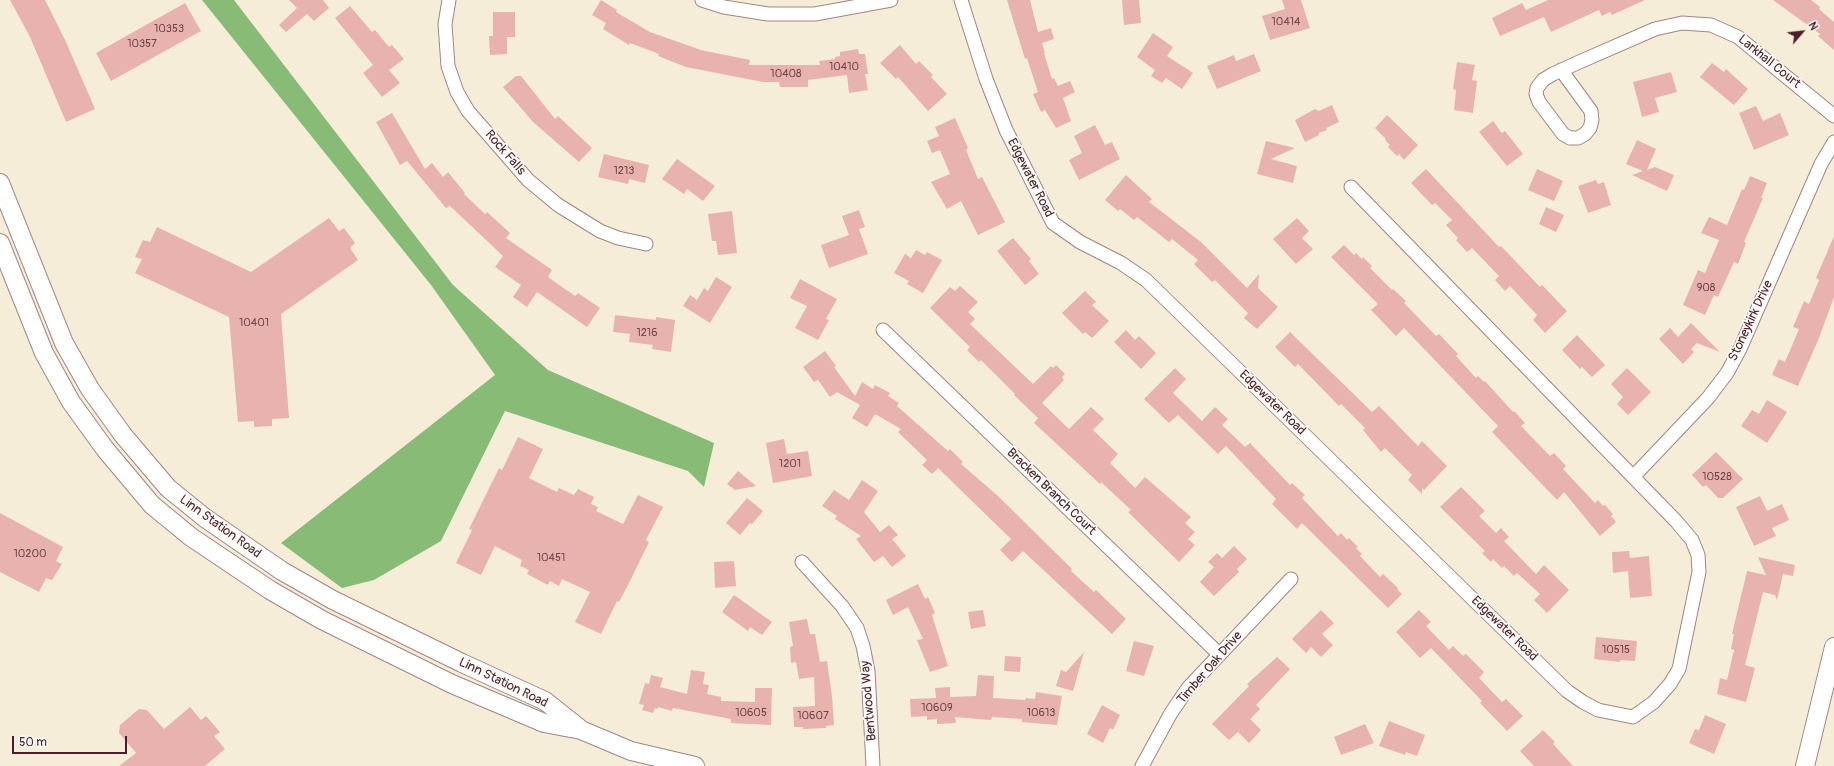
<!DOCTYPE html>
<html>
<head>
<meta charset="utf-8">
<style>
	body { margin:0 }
	#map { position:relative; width:1834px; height:766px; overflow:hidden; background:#f6edd9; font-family:Pangolin,sans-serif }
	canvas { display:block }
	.north { position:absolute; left:1782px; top:12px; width:40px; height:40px; -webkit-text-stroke:3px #fdfcf7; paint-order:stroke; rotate:62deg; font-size:11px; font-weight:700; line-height:16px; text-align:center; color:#4a1f2b }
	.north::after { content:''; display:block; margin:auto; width:14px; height:18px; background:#4a1f2b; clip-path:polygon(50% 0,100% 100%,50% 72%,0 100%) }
	.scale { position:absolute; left:12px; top:736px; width:115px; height:18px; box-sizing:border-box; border:2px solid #4a1f2b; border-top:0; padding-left:5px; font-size:12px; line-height:14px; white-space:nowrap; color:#4a1f2b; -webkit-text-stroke:3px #fdfcf7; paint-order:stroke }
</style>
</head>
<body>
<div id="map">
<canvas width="1834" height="766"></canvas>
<div class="north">N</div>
<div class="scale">50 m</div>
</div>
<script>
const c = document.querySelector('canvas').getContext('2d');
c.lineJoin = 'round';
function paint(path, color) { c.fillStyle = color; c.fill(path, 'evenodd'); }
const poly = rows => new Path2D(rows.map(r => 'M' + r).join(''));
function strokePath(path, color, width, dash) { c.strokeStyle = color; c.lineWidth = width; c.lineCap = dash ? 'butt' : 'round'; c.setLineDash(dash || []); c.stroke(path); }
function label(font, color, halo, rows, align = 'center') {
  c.font = font + ' Pangolin,sans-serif'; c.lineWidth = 3.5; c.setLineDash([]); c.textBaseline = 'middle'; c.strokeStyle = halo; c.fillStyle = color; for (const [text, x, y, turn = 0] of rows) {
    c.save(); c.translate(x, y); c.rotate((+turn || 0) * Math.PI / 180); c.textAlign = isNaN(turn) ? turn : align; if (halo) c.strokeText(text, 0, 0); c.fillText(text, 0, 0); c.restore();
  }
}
paint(poly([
	[202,0,234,0,453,285,548,370,714,443,704,487,688,471,505,411,441,541,374,580,342,588,281,543,495,375,431,285]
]), '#88bb75');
paint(poly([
	[10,0,45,0,66,42,95,109,66,122,30,37],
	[289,0,323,0,329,8,314,21,307,14,286,32,279,25,297,8],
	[601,0,617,10,616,12,650,32,701,50,750,60,749,65,820,65,819,61,835,59,835,57,840,56,840,52,858,49,859,54,865,54,868,74,865,74,868,90,849,93,847,75,808,80,808,87,780,87,779,82,763,82,686,67,658,56,659,54,630,43,629,45,603,29,606,23,592,15],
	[1007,0,1030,0,1038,32,1051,28,1054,39,1042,43,1045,53,1044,53,1052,79,1054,78,1058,86,1070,81,1075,92,1063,98,1071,121,1056,128,1045,110,1041,112,1033,94,1038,92,1036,86,1027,58,1025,59],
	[1122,0,1139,0,1141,23,1124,25],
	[1282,0,1301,0,1310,28,1270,40,1262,16,1285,9],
	[1548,0,1645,0,1612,15,1610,12,1602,16,1599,10,1551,32,1544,17,1500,36,1492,18,1522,3,1526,10],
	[1773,0,1811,0,1820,7,1819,9,1834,22,1834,50,1818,36,1820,34],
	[185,3,201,31,111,81,96,53],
	[350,6,372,32,375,30,389,47,392,45,404,59,389,70,400,83,382,97,363,73,373,65,335,18],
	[493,12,515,12,515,37,507,37,507,54,490,55,489,36,493,36],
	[1153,33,1173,47,1167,56,1193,73,1182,89,1166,78,1162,83,1151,76,1155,70,1137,57],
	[900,45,916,64,919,61,933,75,931,77,947,94,928,111,898,77,896,79,880,63],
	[1254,54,1261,71,1217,89,1207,66,1234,55,1236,61],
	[1457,62,1475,65,1472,80,1477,81,1473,113,1454,110,1456,90,1453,89],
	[1712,63,1724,72,1726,69,1748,89,1734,105,1700,77],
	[1671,72,1677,92,1655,98,1659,112,1642,117,1633,82],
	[516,76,521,76,555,119,558,116,592,148,579,162,533,122,503,87],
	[1332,105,1339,122,1326,128,1327,130,1319,133,1319,135,1305,142,1295,120,1315,109,1319,111],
	[1756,106,1763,121,1780,113,1789,135,1754,150,1739,113],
	[392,113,425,169,432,163,443,177,448,172,465,193,464,194,485,214,487,212,510,233,506,238,552,270,548,277,575,296,578,293,600,308,587,327,537,292,527,307,513,297,521,285,495,267,503,256,450,206,446,208,407,161,400,165,376,122],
	[1387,115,1418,145,1404,160,1399,154,1397,156,1388,147,1390,145,1385,140,1386,139,1375,128],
	[955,118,968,148,966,150,978,179,982,177,1005,222,978,235,961,201,947,209,931,182,950,174,940,150,932,153,927,141,939,136,935,127],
	[1493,121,1502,133,1505,131,1523,154,1507,166,1479,132],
	[1095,125,1105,145,1112,142,1120,159,1079,180,1069,160,1082,153,1074,136],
	[1637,140,1656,149,1647,170,1655,167,1674,175,1667,191,1632,175,1643,171,1626,164],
	[1266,141,1295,148,1271,159,1297,166,1293,183,1257,174],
	[604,154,649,165,645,183,629,179,628,184,598,177],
	[677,159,715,186,703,201,687,189,684,194,662,179],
	[1426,169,1499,247,1501,246,1540,287,1542,285,1567,311,1545,333,1533,320,1537,315,1510,286,1505,291,1495,280,1499,276,1472,248,1467,252,1456,240,1458,238,1446,225,1452,220,1435,203,1432,205,1411,183],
	[1537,169,1563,181,1554,201,1528,190],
	[1126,175,1152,199,1149,202,1201,242,1247,288,1259,274,1258,288,1278,307,1257,329,1244,318,1248,313,1215,280,1212,282,1194,264,1198,260,1172,239,1169,242,1137,217,1134,220,1120,209,1118,211,1105,200],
	[1750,176,1767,183,1761,198,1763,198,1744,242,1746,243,1738,264,1734,262,1718,297,1714,295,1705,315,1683,305,1698,270,1705,273,1719,240,1701,233,1709,217,1727,225,1742,189,1744,190],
	[1596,180,1598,184,1604,182,1611,205,1588,213,1578,186],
	[1546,207,1564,215,1556,232,1539,224],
	[859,210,865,227,859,229,868,254,829,268,821,245,849,235,842,216],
	[732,211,737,253,718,255,716,241,712,241,708,214],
	[329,218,339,231,344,228,355,243,350,248,358,260,281,314,289,418,272,419,272,426,254,427,254,421,238,422,229,317,135,273,142,259,135,257,143,240,150,242,157,227,251,272],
	[1297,218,1309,231,1302,238,1313,249,1296,264,1273,239],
	[1834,236,1834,297,1819,338,1798,386,1772,375,1779,359,1785,362,1799,329,1793,327,1804,301,1809,304,1819,280,1816,278],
	[1013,238,1031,259,1029,261,1039,274,1025,285,997,251],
	[1344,245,1354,255,1356,253,1362,259,1363,257,1372,266,1370,268,1392,290,1393,289,1406,301,1404,303,1436,336,1439,334,1458,354,1456,356,1476,378,1478,376,1484,382,1485,381,1513,412,1514,411,1525,423,1521,426,1550,456,1554,453,1566,466,1563,469,1595,503,1598,500,1603,506,1605,505,1613,514,1611,516,1616,522,1600,536,1564,492,1557,500,1492,432,1498,426,1404,328,1396,336,1371,310,1378,304,1331,257],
	[916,250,925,255,927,252,942,260,923,293,907,284,909,281,894,273,905,254,911,258],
	[716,277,732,287,710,323,683,306,690,295,697,300,704,288,708,291],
	[800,279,837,299,826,319,829,320,818,340,795,328,807,306,790,298],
	[960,286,978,302,968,312,975,319,970,324,1033,384,1051,366,1053,368,1056,365,1065,374,1062,377,1064,380,1042,403,1069,429,1091,407,1104,419,1093,430,1118,454,1110,463,1135,488,1145,477,1191,517,1185,523,1195,532,1188,539,1195,545,1179,562,1128,512,1131,510,1101,482,1100,484,1034,423,1038,418,1014,395,1015,394,981,360,979,362,967,350,970,347,930,308,950,287,955,291],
	[1085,291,1096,302,1092,305,1109,321,1092,338,1085,332,1083,334,1062,313],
	[615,315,656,320,656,317,675,320,671,352,652,349,653,345,629,342,630,334,613,332],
	[1691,323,1720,352,1697,343,1691,349,1694,352,1683,364,1659,339,1670,328,1678,337],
	[1126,330,1135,340,1139,336,1156,353,1141,369,1114,342],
	[1290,332,1372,412,1379,406,1418,446,1422,441,1447,466,1424,490,1422,488,1422,494,1408,480,1412,475,1385,448,1381,452,1363,430,1365,428,1341,404,1339,406,1298,364,1295,367,1275,347],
	[1577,335,1605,365,1592,377,1582,367,1580,369,1562,350],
	[825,351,836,366,834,367,855,396,862,382,873,389,875,385,890,393,888,396,899,403,897,406,948,451,950,449,963,462,961,464,998,496,1072,569,1071,571,1094,592,1096,590,1126,619,1112,634,1023,551,1012,562,1000,550,1011,539,938,468,932,474,922,465,927,460,898,432,901,429,875,414,867,427,852,418,860,405,837,392,830,397,818,380,814,382,803,367],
	[1175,368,1186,379,1173,393,1202,421,1215,407,1228,419,1222,425,1245,447,1250,443,1290,485,1292,483,1305,495,1302,498,1338,536,1341,533,1347,540,1349,538,1358,547,1356,548,1362,554,1360,556,1380,577,1383,574,1398,588,1397,589,1402,594,1388,608,1302,523,1297,529,1272,504,1276,499,1226,446,1218,454,1178,415,1169,423,1144,399],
	[1627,368,1651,392,1628,415,1617,404,1623,397,1611,384],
	[1767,400,1787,412,1767,443,1741,426,1752,410,1759,414],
	[518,437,543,449,529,478,557,492,559,488,574,495,578,489,594,497,591,504,598,507,596,511,623,524,638,495,663,507,646,540,649,542,630,581,619,602,617,601,601,634,575,622,590,592,562,579,559,586,550,581,548,585,527,574,529,570,520,566,522,560,495,546,481,575,456,563,472,530,469,529,499,468,502,470],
	[784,439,787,454,808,451,812,476,773,483,766,443],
	[1716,452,1743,479,1723,498,1718,498,1706,485,1703,487,1692,475],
	[738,471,756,486,735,490,727,484],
	[862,480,878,491,864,512,880,532,889,525,898,535,892,539,906,556,892,567,883,556,874,562,856,539,861,536,835,519,837,516,822,506,834,490,849,500],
	[1461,487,1485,511,1479,516,1496,533,1501,528,1509,537,1504,541,1536,574,1544,565,1569,590,1547,613,1534,600,1540,594,1517,573,1514,576,1504,566,1502,568,1493,559,1491,562,1482,553,1485,551,1440,507],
	[1760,496,1767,511,1782,504,1789,520,1772,528,1776,536,1754,546,1736,507],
	[747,498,763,511,752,524,750,523,740,535,726,523],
	[0,513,63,547,56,561,62,564,52,580,46,578,39,592,0,572],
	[1234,546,1247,559,1237,569,1239,572,1214,596,1200,582,1214,567,1208,562,1217,553,1222,558],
	[1629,551,1630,558,1649,556,1652,596,1630,598,1628,571,1613,573,1612,552],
	[1758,557,1795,565,1793,576,1783,574,1777,600,1775,595,1763,592,1745,665,1755,668,1746,702,1717,694,1720,678,1727,680,1734,650,1731,649,1734,634,1732,634,1747,571,1766,575],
	[734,561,736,586,715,588,714,562],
	[918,584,925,599,928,597,935,613,932,615,948,666,930,672,917,640,923,639,908,607,893,615,886,600],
	[734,595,772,622,762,635,750,627,748,631,722,612],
	[983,610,986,626,971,629,968,612],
	[1321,610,1334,623,1322,634,1333,645,1321,657,1311,647,1306,653,1292,639],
	[1419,610,1431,622,1426,626,1449,650,1453,646,1463,656,1466,654,1484,672,1479,678,1502,702,1506,699,1523,716,1507,731,1480,703,1482,701,1431,648,1420,658,1396,632],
	[807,619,810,634,815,634,820,662,827,661,832,696,834,725,826,726,826,728,803,729,803,727,794,727,793,707,815,706,814,677,799,679,796,662,791,663,790,647,793,646,789,622],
	[1596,637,1637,641,1635,661,1620,660,1620,662,1594,659],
	[1134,641,1154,646,1144,676,1126,671],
	[1084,652,1073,691,1056,686,1061,670,1066,672],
	[1005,656,1021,657,1020,672,1004,671],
	[1277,657,1290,669,1256,705,1260,709,1250,719,1261,730,1249,743,1238,732,1229,740,1212,724,1249,686,1247,684],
	[691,670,705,672,703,684,709,685,707,694,721,697,721,701,755,702,755,688,772,688,771,725,731,723,731,719,673,708,672,711,658,707,658,709,655,708,653,713,642,710,644,705,639,704,645,683,649,684,651,675,663,678,660,687,687,694],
	[978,675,994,676,993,698,1025,700,1026,698,1035,699,1036,692,1062,696,1057,725,1022,722,1022,719,992,717,991,720,955,717,956,723,937,724,937,719,927,720,927,716,911,717,910,699,936,698,935,688,950,687,950,697,976,696],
	[1102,705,1120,715,1113,730,1110,728,1103,743,1087,734],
	[190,707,201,720,206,716,220,732,214,736,225,749,205,766,119,766,136,753,119,733,120,725,139,709,147,710,164,729],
	[1705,715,1726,724,1714,754,1689,743,1695,729,1699,730],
	[1389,721,1425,735,1417,756,1406,752,1405,755,1379,746],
	[1365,724,1374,743,1341,755,1334,737],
	[1543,730,1555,742,1553,744,1573,766,1534,766,1520,751]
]), '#e8b3af');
const street = poly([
	[449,0,445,24,448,66,457,92,468,111,528,180,558,205,600,231,618,238,646,244],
	[702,0,724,7,768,14,815,14,891,0],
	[961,0,986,79,1006,130,1053,223,1080,242,1121,263,1146,280,1567,691,1583,702,1598,710,1633,717,1654,702,1670,684,1679,669,1699,572,1698,555,1692,540,1676,521,1351,187],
	[1561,70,1591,111,1592,120,1590,128,1585,134,1578,138,1570,138,1563,134,1539,102,1536,94,1537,88,1543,80,1553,74,1577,63,1655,29,1682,23,1711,25,1738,37,1834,116],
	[883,330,1219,654],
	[1633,477,1708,398,1727,373,1740,349,1821,164,1834,142],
	[802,562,842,606,857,628,863,646,868,671,873,766],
	[1142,766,1171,713,1188,688,1291,579]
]);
const secondary = poly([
	[0,183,64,343,90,389,123,435,168,488,205,518,282,571,333,600,462,663,545,701,579,728],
	[0,243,44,353,71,402,105,449,152,505,191,537,270,590,322,620,452,684,544,723,581,730,631,751,695,766],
	[1805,766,1834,647]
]);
strokePath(street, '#a08682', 15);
strokePath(secondary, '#a08682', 20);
strokePath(street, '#fff', 13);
strokePath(secondary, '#fff', 18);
label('11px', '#72444c', null, [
	["10414",1286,22],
	["10353",169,29],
	["10357",142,44],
	["10410",844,67],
	["10408",786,74],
	["1213",624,171],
	["908",1706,288],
	["10401",254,323],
	["1216",647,333],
	["1201",790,464],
	["10528",1717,477],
	["10200",30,554],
	["10451",551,558],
	["10515",1616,650],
	["10609",937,708],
	["10605",751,713],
	["10613",1041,713],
	["10607",813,716]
]);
label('13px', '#4a1f2b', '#fdfcf7', [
	["Larkhall Court",1769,62,39],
	["Rock Falls",505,153,49],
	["Edgewater Road",1030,178,63],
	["Stoneykirk Drive",1751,321,-65],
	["Edgewater Road",1272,403,44],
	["Bracken Branch Court",1051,492,44],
	["Linn Station Road",220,527,36],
	["Edgewater Road",1504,629,44],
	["Timber Oak Drive",1210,668,-49],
	["Linn Station Road",503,683,26],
	["Bentwood Way",869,701,-95]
]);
</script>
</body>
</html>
